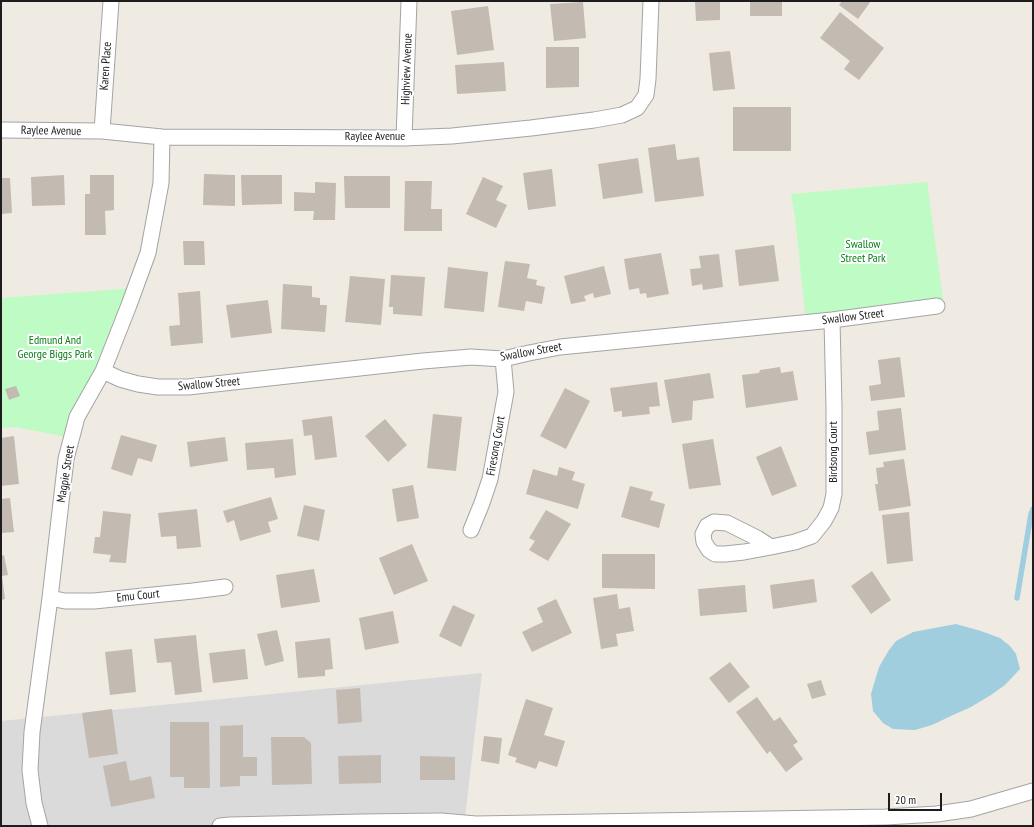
<!DOCTYPE html>
<html>
<head>
<meta charset="utf-8">
<style>
	body { margin:0 }
	#map { position:relative; width:1034px; height:827px; overflow:hidden; background:#efebe3; font-family:"PT Sans Narrow",sans-serif }
	canvas { display:block }
	.frame { position:absolute; inset:0; border:2px solid #1d1d1d; pointer-events:none }
	.scale { position:absolute; left:888px; top:793px; width:54px; height:18px; box-sizing:border-box; border:2px solid #1d1d1d; border-top:0; padding-left:5px; font-size:12px; line-height:14px; white-space:nowrap; color:#1d1d1d; -webkit-text-stroke:3px #fff; paint-order:stroke }
</style>
</head>
<body>
<div id="map">
<canvas width="1034" height="827"></canvas>
<div class="frame"></div>
<div class="scale">20 m</div>
</div>
<script>
const c = document.querySelector('canvas').getContext('2d');
c.lineJoin = 'round';
function paint(path, color) { c.fillStyle = color; c.fill(path, 'evenodd'); }
const poly = rows => new Path2D(rows.map(r => 'M' + r).join(''));
function strokePath(path, color, width, dash) { c.strokeStyle = color; c.lineWidth = width; c.lineCap = dash ? 'butt' : 'round'; c.setLineDash(dash || []); c.stroke(path); }
function label(font, color, halo, rows, align = 'center') {
  c.font = font + ' "PT Sans Narrow",sans-serif'; c.lineWidth = 4; c.setLineDash([]); c.textBaseline = 'middle'; c.strokeStyle = halo; c.fillStyle = color; for (const [text, x, y, turn = 0] of rows) {
    c.save(); c.translate(x, y); c.rotate((+turn || 0) * Math.PI / 180); c.textAlign = isNaN(turn) ? turn : align; if (halo) c.strokeText(text, 0, 0); c.fillText(text, 0, 0); c.restore();
  }
}
paint(poly([
	[482,673,464,826,1,826,1,721]
]), '#dbdada');
paint(poly([
	[927,182,943,299,937,306,806,322,795,217,791,194],
	[135,288,71,438,16,427,1,428,1,298]
]), '#befbc5');
paint(poly([
	[956,624,981,631,1000,638,1010,646,1016,654,1020,669,1005,685,991,695,971,707,953,715,932,725,915,730,893,729,883,723,873,711,871,694,879,667,889,650,896,641,913,632]
]), '#a1cede');
strokePath(poly([
	[1017,598,1031,514,1033,509]
]), '#a1cede', 5.5);
paint(poly([
	[695,1,720,1,720,20,696,21],
	[750,1,782,1,782,16,750,16],
	[842,1,871,1,858,19,839,5],
	[583,2,586,38,554,41,550,4],
	[488,6,494,50,457,55,451,11],
	[840,12,884,48,859,80,844,69,850,61,820,38],
	[546,47,579,47,579,87,546,88],
	[730,51,735,89,713,91,709,53],
	[504,62,506,91,457,94,455,65],
	[733,107,791,107,791,151,733,151],
	[675,144,677,160,699,157,704,196,655,202,648,148],
	[638,158,643,193,603,199,598,164],
	[552,169,556,206,528,210,523,173],
	[204,174,235,175,235,206,203,205],
	[64,175,65,205,32,206,31,177],
	[90,175,114,175,114,210,105,211,106,235,85,235,85,194,90,194],
	[241,175,282,175,282,204,242,205],
	[344,176,390,176,390,208,345,208],
	[483,177,503,186,496,200,507,205,496,228,466,214],
	[1,178,10,178,12,213,1,214],
	[405,181,432,181,431,209,442,209,442,231,404,231],
	[315,182,336,183,335,220,313,220,314,211,294,211,294,192,315,193],
	[183,241,204,241,205,265,184,265],
	[774,245,779,281,739,286,735,250],
	[661,253,669,294,647,298,646,293,640,294,639,288,629,290,624,259],
	[719,254,723,287,703,290,702,284,692,286,690,269,701,268,699,256],
	[505,261,530,264,527,278,537,280,536,285,545,287,542,304,526,301,524,311,498,307],
	[604,266,611,294,594,298,593,293,584,296,586,301,571,304,564,276],
	[448,267,488,272,484,312,444,308],
	[391,275,425,277,422,316,393,314,393,307,389,307],
	[350,276,385,279,381,325,345,322],
	[283,284,312,286,312,297,320,298,320,305,327,305,325,332,281,329],
	[200,291,203,343,171,346,169,326,180,325,178,293],
	[268,300,272,333,231,338,226,305],
	[900,357,905,397,871,401,869,386,881,384,878,360],
	[780,367,781,373,793,371,798,400,746,408,742,375,759,373,760,370],
	[710,373,714,398,693,401,692,420,672,423,664,380],
	[657,382,660,406,649,407,650,414,622,417,622,411,614,412,610,388],
	[16,386,20,396,9,400,5,389],
	[565,388,590,401,566,449,540,436],
	[901,408,906,450,869,455,866,432,879,430,877,411],
	[433,414,462,417,456,471,427,468],
	[332,416,337,457,315,460,312,435,304,436,302,420],
	[385,419,407,445,388,462,365,436],
	[121,435,157,445,152,462,138,458,132,476,111,469],
	[14,436,19,484,1,486,1,438],
	[225,437,228,461,190,467,187,442],
	[293,439,296,475,275,478,274,468,247,470,245,443],
	[713,439,721,485,689,489,682,444],
	[781,446,797,486,772,496,756,457],
	[904,459,911,506,879,511,875,484,878,484,876,468,884,467,883,462],
	[559,467,575,472,572,480,585,484,578,509,526,494,533,469,557,476],
	[413,485,419,518,397,522,392,489],
	[630,486,653,492,650,500,665,504,659,528,621,517],
	[271,497,278,519,268,522,271,532,240,541,234,520,227,523,223,511],
	[10,498,14,532,1,533,1,499],
	[304,505,325,510,319,541,297,536],
	[197,509,201,547,177,549,176,536,161,537,158,513],
	[546,510,571,524,548,561,529,550,535,541,529,538],
	[103,511,131,514,126,563,109,562,111,555,93,553,95,537,100,537],
	[909,512,913,561,887,564,882,515],
	[412,544,428,581,394,595,379,558],
	[602,554,655,554,655,589,602,588],
	[4,555,8,575,2,576,5,599,1,600,1,556],
	[314,569,320,602,281,608,276,575],
	[872,571,891,600,871,614,851,586],
	[814,579,817,602,773,609,770,585],
	[745,585,747,612,700,616,698,589],
	[617,594,619,609,630,607,634,631,616,634,618,646,601,649,593,598],
	[556,599,572,633,532,652,522,632,543,622,537,608],
	[453,605,475,615,461,647,439,636],
	[393,611,399,643,365,650,359,618],
	[277,630,284,661,265,666,257,634],
	[196,635,202,692,175,695,171,662,157,663,154,639],
	[330,638,333,669,325,670,325,676,298,678,295,642],
	[132,649,136,692,110,695,105,652],
	[245,649,248,679,213,683,209,653],
	[730,662,750,687,729,703,709,678],
	[821,680,826,695,812,699,807,684],
	[360,688,362,722,338,724,336,690],
	[757,697,774,721,780,717,798,742,793,745,803,759,786,772,770,751,767,754,736,712],
	[526,699,553,708,544,735,565,741,557,767,539,761,536,769,515,762,517,758,508,755],
	[112,709,118,754,89,758,82,713],
	[170,722,209,722,210,788,184,788,184,777,170,777],
	[243,725,243,757,257,757,257,776,240,776,240,786,220,787,220,726],
	[484,736,502,738,499,764,481,761],
	[271,737,304,737,311,743,312,784,272,785],
	[381,755,381,783,339,784,338,756],
	[420,756,455,757,455,780,420,780],
	[126,761,130,781,151,776,155,798,111,807,103,766]
]), '#c3bab2');
const street = poly([
	[1,130,102,131,162,137,404,138,452,136,531,128,594,120,622,115,637,108,646,95,648,79,651,1],
	[102,131,111,1],
	[404,138,409,1],
	[103,371,120,379,138,384,158,387,188,387,423,361,471,357,503,359,529,353,560,347,832,320,937,306],
	[471,530,482,503,490,479,506,392,503,359],
	[771,547,757,538,727,523,714,522,707,526,703,534,704,542,709,550,715,554,725,554,744,552,771,547,795,542,812,536,824,521,831,508,834,494,834,407,832,320],
	[50,598,65,601,94,601,193,591,225,587],
	[40,826,34,803,30,770,32,732,50,598,66,459,77,417,103,371,129,305,148,253,161,183,162,137],
	[220,826,230,825,363,822,441,821,476,824,886,817,937,814,971,809,1033,791]
]);
strokePath(street, '#a4a4a4', 17);
strokePath(street, '#fff', 15);
label('12px', '#1d1d1d', '#fff', [
	["Karen Place",106,66,-86],
	["Highview Avenue",407,69,-88],
	["Raylee Avenue",51,131,1],
	["Raylee Avenue",375,137],
	["Swallow Street",853,317,-7],
	["Swallow Street",531,352,-10],
	["Swallow Street",209,384,-5],
	["Firesong Court",496,446,-80],
	["Birdsong Court",834,452,-90],
	["Magpie Street",66,474,-81],
	["Emu Court",138,596,-6]
]);
label('12px', '#087e16', '#fff', [
	["Swallow",863,245],
	["Street Park",863,259],
	["Edmund And",55,341],
	["George Biggs Park",55,355]
]);
</script>
</body>
</html>
